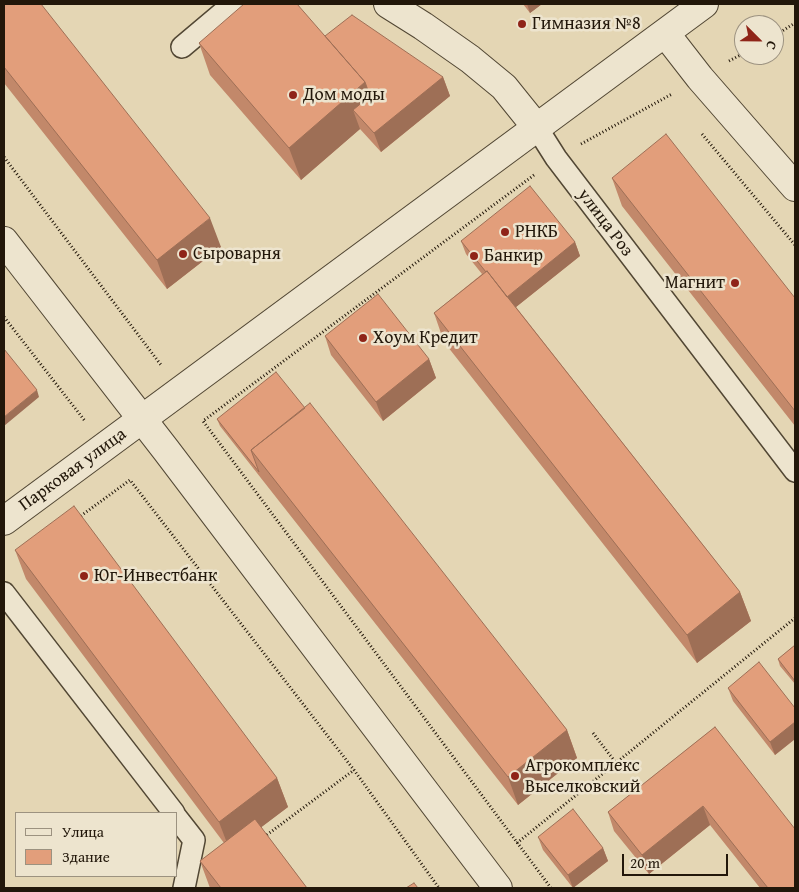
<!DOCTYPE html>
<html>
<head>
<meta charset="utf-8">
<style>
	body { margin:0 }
	#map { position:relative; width:799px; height:892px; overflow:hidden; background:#e4d6b4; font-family:"Gentium Book Plus",serif }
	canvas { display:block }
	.frame { position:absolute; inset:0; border:5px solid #22170a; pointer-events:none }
	.legend { position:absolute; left:15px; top:812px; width:162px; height:65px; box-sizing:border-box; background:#ede4ce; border:1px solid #9c9280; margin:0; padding:6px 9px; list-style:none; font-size:15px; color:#22170a }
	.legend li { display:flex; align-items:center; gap:10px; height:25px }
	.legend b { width:25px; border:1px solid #9c9280 }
	.north { position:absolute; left:734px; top:15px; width:50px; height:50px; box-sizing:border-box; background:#ede4ce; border:1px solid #9c9280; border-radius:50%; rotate:113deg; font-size:14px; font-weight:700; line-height:20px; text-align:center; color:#22170a }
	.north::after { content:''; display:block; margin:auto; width:18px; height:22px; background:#8f2418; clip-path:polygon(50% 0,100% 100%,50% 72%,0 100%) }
	.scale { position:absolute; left:622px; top:854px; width:106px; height:22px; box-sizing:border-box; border:2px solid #22170a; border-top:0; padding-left:6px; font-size:15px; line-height:18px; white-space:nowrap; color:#22170a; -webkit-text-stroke:4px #ede4ce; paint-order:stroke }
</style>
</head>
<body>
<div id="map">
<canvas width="799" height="892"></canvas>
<div class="frame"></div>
<ul class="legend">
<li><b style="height:6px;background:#ede4ce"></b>Улица</li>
<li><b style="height:14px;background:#e29e7b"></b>Здание</li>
</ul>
<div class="north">С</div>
<div class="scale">20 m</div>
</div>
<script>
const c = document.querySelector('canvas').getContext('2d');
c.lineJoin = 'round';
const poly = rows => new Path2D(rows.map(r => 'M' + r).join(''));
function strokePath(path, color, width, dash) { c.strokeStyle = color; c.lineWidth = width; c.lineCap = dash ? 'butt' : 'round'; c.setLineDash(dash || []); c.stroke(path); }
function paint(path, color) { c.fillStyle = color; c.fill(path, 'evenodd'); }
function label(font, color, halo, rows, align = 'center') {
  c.font = font + ' "Gentium Book Plus",serif'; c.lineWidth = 5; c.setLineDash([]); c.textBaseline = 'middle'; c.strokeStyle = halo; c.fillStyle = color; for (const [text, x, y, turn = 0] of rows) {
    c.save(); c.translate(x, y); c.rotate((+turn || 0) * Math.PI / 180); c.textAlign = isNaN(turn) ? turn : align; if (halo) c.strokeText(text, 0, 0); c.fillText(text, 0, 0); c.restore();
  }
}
const service = poly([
	[182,47,233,4],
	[537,128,556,158,795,471],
	[4,593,174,813],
	[176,817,194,840,184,888]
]);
const minor = poly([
	[388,4,423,26,470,59,504,87,537,128],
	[665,33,700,78,795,187],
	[4,521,704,4]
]);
const tertiary = poly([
	[4,241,166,450,498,888]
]);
strokePath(service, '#524734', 24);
strokePath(minor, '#524734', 30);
strokePath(tertiary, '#524734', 30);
strokePath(poly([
	[774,36,795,23],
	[729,61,744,53],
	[702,134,795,245],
	[581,144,672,94],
	[4,157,161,365],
	[534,175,203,421,551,888],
	[4,317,85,421],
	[78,518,130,480,354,770,439,888],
	[593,733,616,763],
	[264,837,354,770],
	[517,843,795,618]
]), '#22170a', 3, [1, 2.5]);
strokePath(service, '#ede4ce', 21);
strokePath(minor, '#ede4ce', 28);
strokePath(tertiary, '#ede4ce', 28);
paint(poly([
	[4,4,221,247,167,289,4,83],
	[523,4,542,4,530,13],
	[325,36,443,77,450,96,381,152,360,129,301,180,210,75,199,43],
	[612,178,795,298,795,426,622,206],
	[461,241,575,242,580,256,516,307,740,592,751,621,697,663,444,342,434,313,482,274,466,254],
	[325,336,429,359,436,378,383,421,331,355],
	[305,408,567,730,577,758,518,805,220,426,217,419],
	[15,550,277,778,288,807,261,827,307,888,210,888,200,861,224,843,26,579],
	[795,645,795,684,780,666,778,659],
	[728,688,795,708,795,739,775,755,733,701],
	[715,727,795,888,760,888,710,825,649,874,614,831,608,812],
	[538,837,603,848,608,861,573,888,543,850]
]), '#c2886a');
paint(poly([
	[527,4,542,4,530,13],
	[443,77,450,96,381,152,374,133],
	[365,82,376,115,353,110,360,129,301,180,289,148],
	[210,218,221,247,167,289,157,260],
	[575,242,580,256,511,311,506,298],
	[429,359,436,378,383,421,376,402],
	[37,390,39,397,4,426,4,417],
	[740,592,751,621,697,663,687,635],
	[795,722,795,739,775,755,770,742],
	[567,730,577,758,518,805,508,777],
	[277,778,288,807,230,851,219,822],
	[703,806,710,825,649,874,642,855],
	[603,848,608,861,573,888,568,875]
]), '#9e6f56');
const building = poly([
	[4,4,41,4,210,218,157,260,4,67,4,4],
	[244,4,297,4,365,82,289,148,199,43,244,4],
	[352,15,443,77,374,133,353,110,370,96,365,82,325,36,352,15],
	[666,134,795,298,795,411,612,178,666,134],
	[530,186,575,242,507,297,487,271,486,272,461,241,530,186],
	[487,271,740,592,687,635,434,313,487,271],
	[378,294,429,359,376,402,325,336,378,294],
	[4,349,37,390,4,417,4,349],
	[276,372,305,408,251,450,259,472,217,419,276,372],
	[310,403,567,730,508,777,251,450,310,403],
	[74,506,277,778,219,822,15,550,74,506],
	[795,645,795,681,778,659,795,645],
	[759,662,795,708,795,722,770,742,728,688,759,662],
	[715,727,795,829,795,888,768,888,703,806,642,855,608,812,715,727],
	[573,809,603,848,568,875,538,837,573,809],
	[255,819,307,888,221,888,200,861,255,819],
	[414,883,418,888,406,888,414,883]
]);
paint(building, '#e29e7b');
strokePath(building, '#9e6f56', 1);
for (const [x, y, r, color] of [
	[522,24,5,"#8f2418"],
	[293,95,5,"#8f2418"],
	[505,232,5,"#8f2418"],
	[183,254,5,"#8f2418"],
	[474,256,5,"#8f2418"],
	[735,283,5,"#8f2418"],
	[363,338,5,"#8f2418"],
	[84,576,5,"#8f2418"],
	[515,776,5,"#8f2418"]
]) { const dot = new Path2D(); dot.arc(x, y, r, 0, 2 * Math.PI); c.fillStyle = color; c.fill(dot); strokePath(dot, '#ede4ce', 2); }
label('18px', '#22170a', '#ede4ce', [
	["Гимназия №8",532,24],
	["Дом моды",303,95],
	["РНКБ",515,232],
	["Сыроварня",193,254],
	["Банкир",484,256],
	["Магнит",725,283,"right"],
	["Хоум Кредит",373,338],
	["Юг-Инвестбанк",94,576],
	["Агрокомплекс",525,766],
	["Выселковский",525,787]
], 'left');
label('18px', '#22170a', '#ede4ce', [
	["улица Роз",605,223,53],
	["Парковая улица",73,470,-36]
]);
</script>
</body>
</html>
